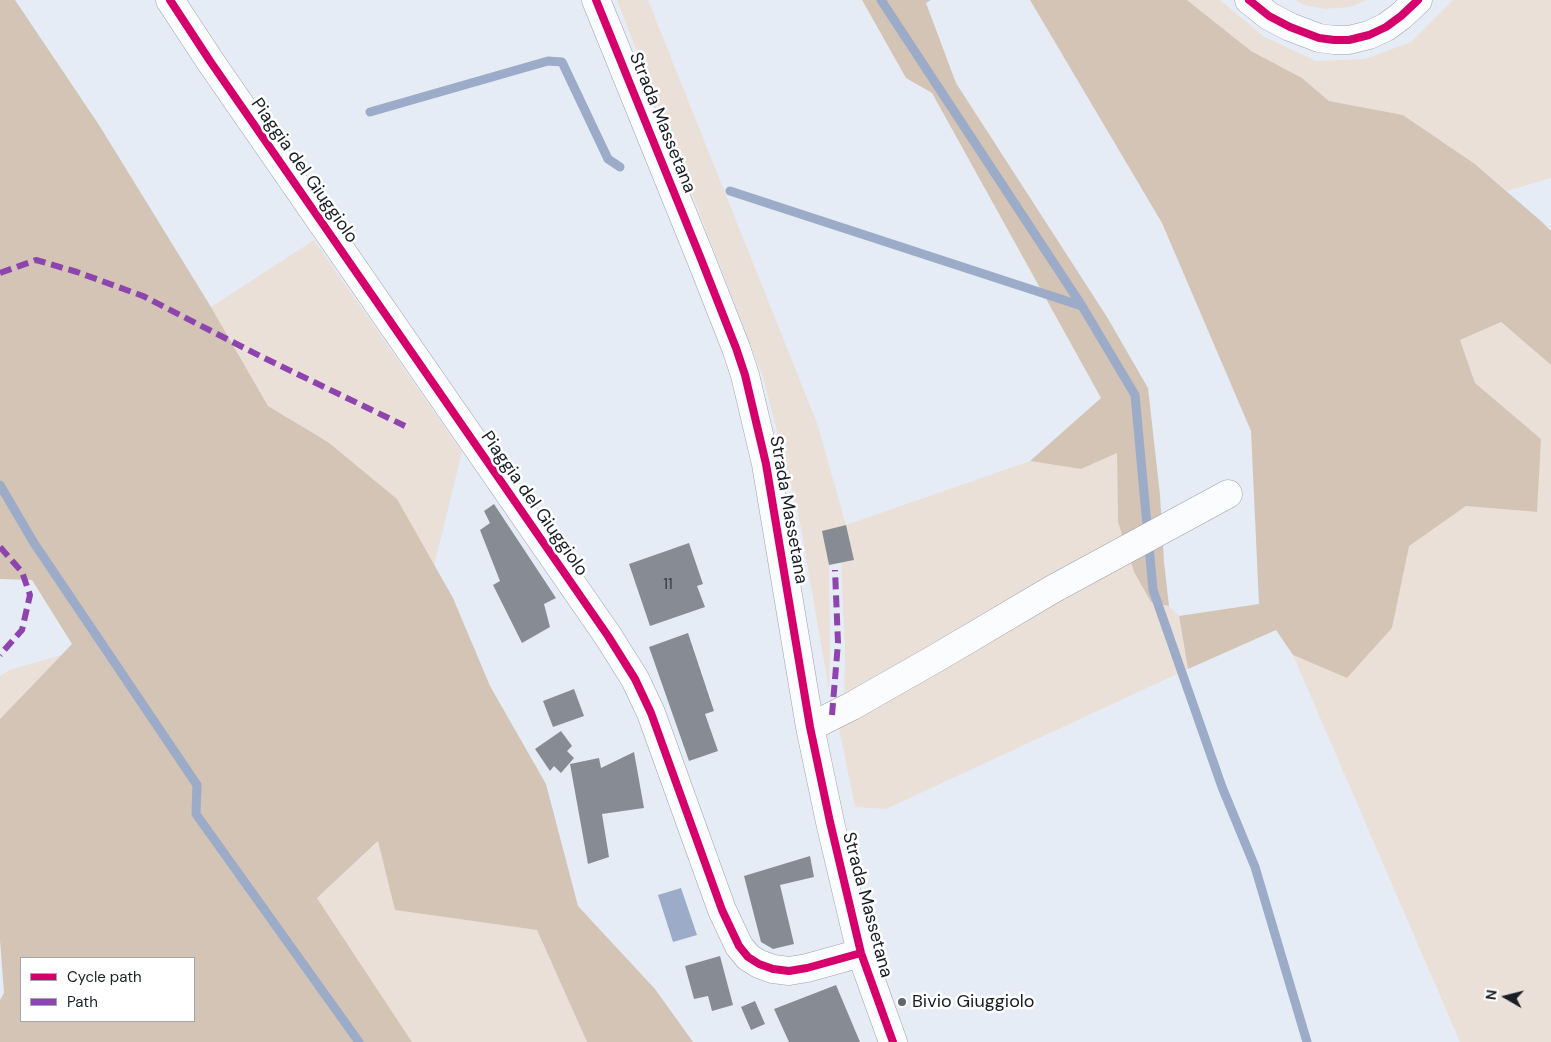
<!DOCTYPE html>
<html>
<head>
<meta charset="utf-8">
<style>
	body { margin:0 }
	#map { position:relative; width:1551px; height:1042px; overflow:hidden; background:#e6ecf6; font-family:"DM Sans",sans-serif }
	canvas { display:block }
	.legend { position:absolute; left:20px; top:957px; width:175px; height:65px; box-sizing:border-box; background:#fff; border:1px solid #a3a5a8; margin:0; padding:6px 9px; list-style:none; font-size:15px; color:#191d25 }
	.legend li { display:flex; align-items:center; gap:10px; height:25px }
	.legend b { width:25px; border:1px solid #a3a5a8 }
	.north { position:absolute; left:1481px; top:972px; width:50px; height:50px; -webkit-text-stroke:4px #fff; paint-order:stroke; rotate:278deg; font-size:14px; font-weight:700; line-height:20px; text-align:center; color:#191d25 }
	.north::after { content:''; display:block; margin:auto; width:18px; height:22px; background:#191d25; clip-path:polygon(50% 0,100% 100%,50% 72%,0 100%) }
</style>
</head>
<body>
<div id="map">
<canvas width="1551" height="1042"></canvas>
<ul class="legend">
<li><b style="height:6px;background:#d6006c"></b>Cycle path</li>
<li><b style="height:6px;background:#8e44ad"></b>Path</li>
</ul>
<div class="north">N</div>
</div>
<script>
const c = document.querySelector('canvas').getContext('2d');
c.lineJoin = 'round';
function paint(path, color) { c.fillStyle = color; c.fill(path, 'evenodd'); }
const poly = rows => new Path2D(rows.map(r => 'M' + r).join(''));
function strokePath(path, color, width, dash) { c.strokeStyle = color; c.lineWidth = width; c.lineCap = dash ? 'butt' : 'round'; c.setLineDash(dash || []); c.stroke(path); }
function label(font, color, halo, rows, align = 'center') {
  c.font = font + ' "DM Sans",sans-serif'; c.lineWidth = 5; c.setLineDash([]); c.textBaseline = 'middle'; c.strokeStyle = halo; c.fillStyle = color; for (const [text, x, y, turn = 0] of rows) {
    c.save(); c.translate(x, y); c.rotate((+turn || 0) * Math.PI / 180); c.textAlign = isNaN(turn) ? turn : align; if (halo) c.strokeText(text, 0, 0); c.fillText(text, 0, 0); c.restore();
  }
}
paint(poly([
	[617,0,648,0,817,423,846,525,1030,461,1081,469,1117,452,1118,522,1134,572,1151,602,1169,606,1179,616,1188,669,886,809,855,807,838,724,844,699,845,646,841,563,854,560,822,531,829,565,830,650,829,690,799,517,763,377],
	[1187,0,1220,0,1263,36,1316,61,1365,59,1411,42,1453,0,1551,0,1551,178,1507,191,1475,164,1403,115,1329,101,1302,78,1251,51],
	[1295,0,1367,0,1350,7,1325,9,1304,5],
	[314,240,462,452,434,566,396,499,328,442,268,406,211,307],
	[1500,322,1551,365,1551,1042,1460,1042,1293,655,1347,678,1392,628,1408,546,1466,506,1536,512,1541,439,1475,383,1460,340],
	[61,655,0,719,0,676,9,670],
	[379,841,396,910,537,930,587,1042,412,1042,317,898]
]), '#eae0d8');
paint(poly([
	[0,0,15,0,99,125,211,307,268,406,328,442,397,499,453,598,490,686,546,784,578,906,655,989,693,1042,587,1042,537,930,395,910,378,841,317,898,412,1042,0,1042,0,1000,4,993,0,940,0,719,72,644,32,580,0,579],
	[21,958,194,958,194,1021,21,1021],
	[862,0,931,0,926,3,956,83,1107,317,1148,388,1160,495,1164,562,1169,606,1151,602,1134,572,1118,522,1117,453,1081,469,1030,461,1101,398,932,93,906,78],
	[1030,0,1187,0,1251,51,1302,78,1329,101,1403,115,1475,164,1542,222,1551,231,1551,365,1501,322,1460,340,1475,383,1541,439,1537,512,1466,506,1409,546,1392,628,1347,678,1293,655,1276,630,1188,669,1179,616,1259,604,1251,431,1162,223]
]), '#d3c4b6');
paint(poly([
	[681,888,697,935,673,942,658,895]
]), '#9cabc8');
strokePath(poly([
	[881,0,1082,306,1135,395,1153,590,1222,787,1255,867,1307,1042],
	[370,112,548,61,562,62,608,159,620,167],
	[730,191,1082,306],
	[0,485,34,543,197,785,196,814,359,1042]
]), '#9cabc8', 9);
paint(poly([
	[494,504,556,598,544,604,550,627,522,643,493,585,500,581,480,530,490,523,484,511],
	[846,525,854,560,829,565,822,531],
	[689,543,703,584,697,586,705,607,650,626,629,564],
	[688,633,714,711,705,714,718,751,689,761,649,647],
	[574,689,584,716,553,727,543,701],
	[561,731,572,746,567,751,574,758,561,773,554,766,550,771,535,749],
	[634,752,644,808,602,814,609,857,588,864,570,764,599,758,601,768],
	[810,856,814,877,780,885,794,944,773,949,761,942,744,876],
	[720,956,733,1005,712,1011,708,996,694,999,685,966],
	[836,985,860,1042,789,1042,774,1009],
	[755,1001,765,1024,751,1030,741,1007]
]), '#878c94');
const minor = poly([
	[170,0,210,61,608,636,635,679,651,713,722,910,739,946,748,957,759,964,773,969,789,971,807,968,861,953],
	[596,0,701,259,736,348,745,375,766,464,810,727,830,822,861,953,893,1042],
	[1249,0,1269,16,1290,27,1319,38,1334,40,1349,40,1369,35,1386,27,1401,16,1418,0],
	[810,727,852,706,938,657,1053,589,1228,494]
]);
strokePath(minor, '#9da1aa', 29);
strokePath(minor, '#fbfcfe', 28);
strokePath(poly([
	[0,273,36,260,77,272,143,296,260,356,405,426],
	[0,547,22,572,30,595,22,630,0,655],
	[832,715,838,643,835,570]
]), '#8e44ad', 6, [12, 6]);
strokePath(poly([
	[170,0,210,61,608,636,635,679,651,713,722,910,739,946,748,957,759,964,773,969,789,971,807,968,861,953],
	[596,0,701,259,736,348,745,375,766,464,810,727,830,822,861,953,893,1042],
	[1249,0,1269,16,1290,27,1319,38,1334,40,1349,40,1369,35,1386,27,1401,16,1418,0]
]), '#d6006c', 8);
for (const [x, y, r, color] of [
	[902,1002,5,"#61656e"]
]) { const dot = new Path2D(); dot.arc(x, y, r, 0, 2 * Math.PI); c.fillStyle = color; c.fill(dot); strokePath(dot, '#fff', 2); }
label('15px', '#343941', null, [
	["11",668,585]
]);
label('18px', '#191d25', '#fff', [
	["Strada Massetana",662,123,68],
	["Piaggia del Giuggiolo",304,171,55],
	["Piaggia del Giuggiolo",534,504,55],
	["Strada Massetana",788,510,80],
	["Strada Massetana",867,905,75]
]);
label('18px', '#191d25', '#fff', [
	["Bivio Giuggiolo",912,1002]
], 'left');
</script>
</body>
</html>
